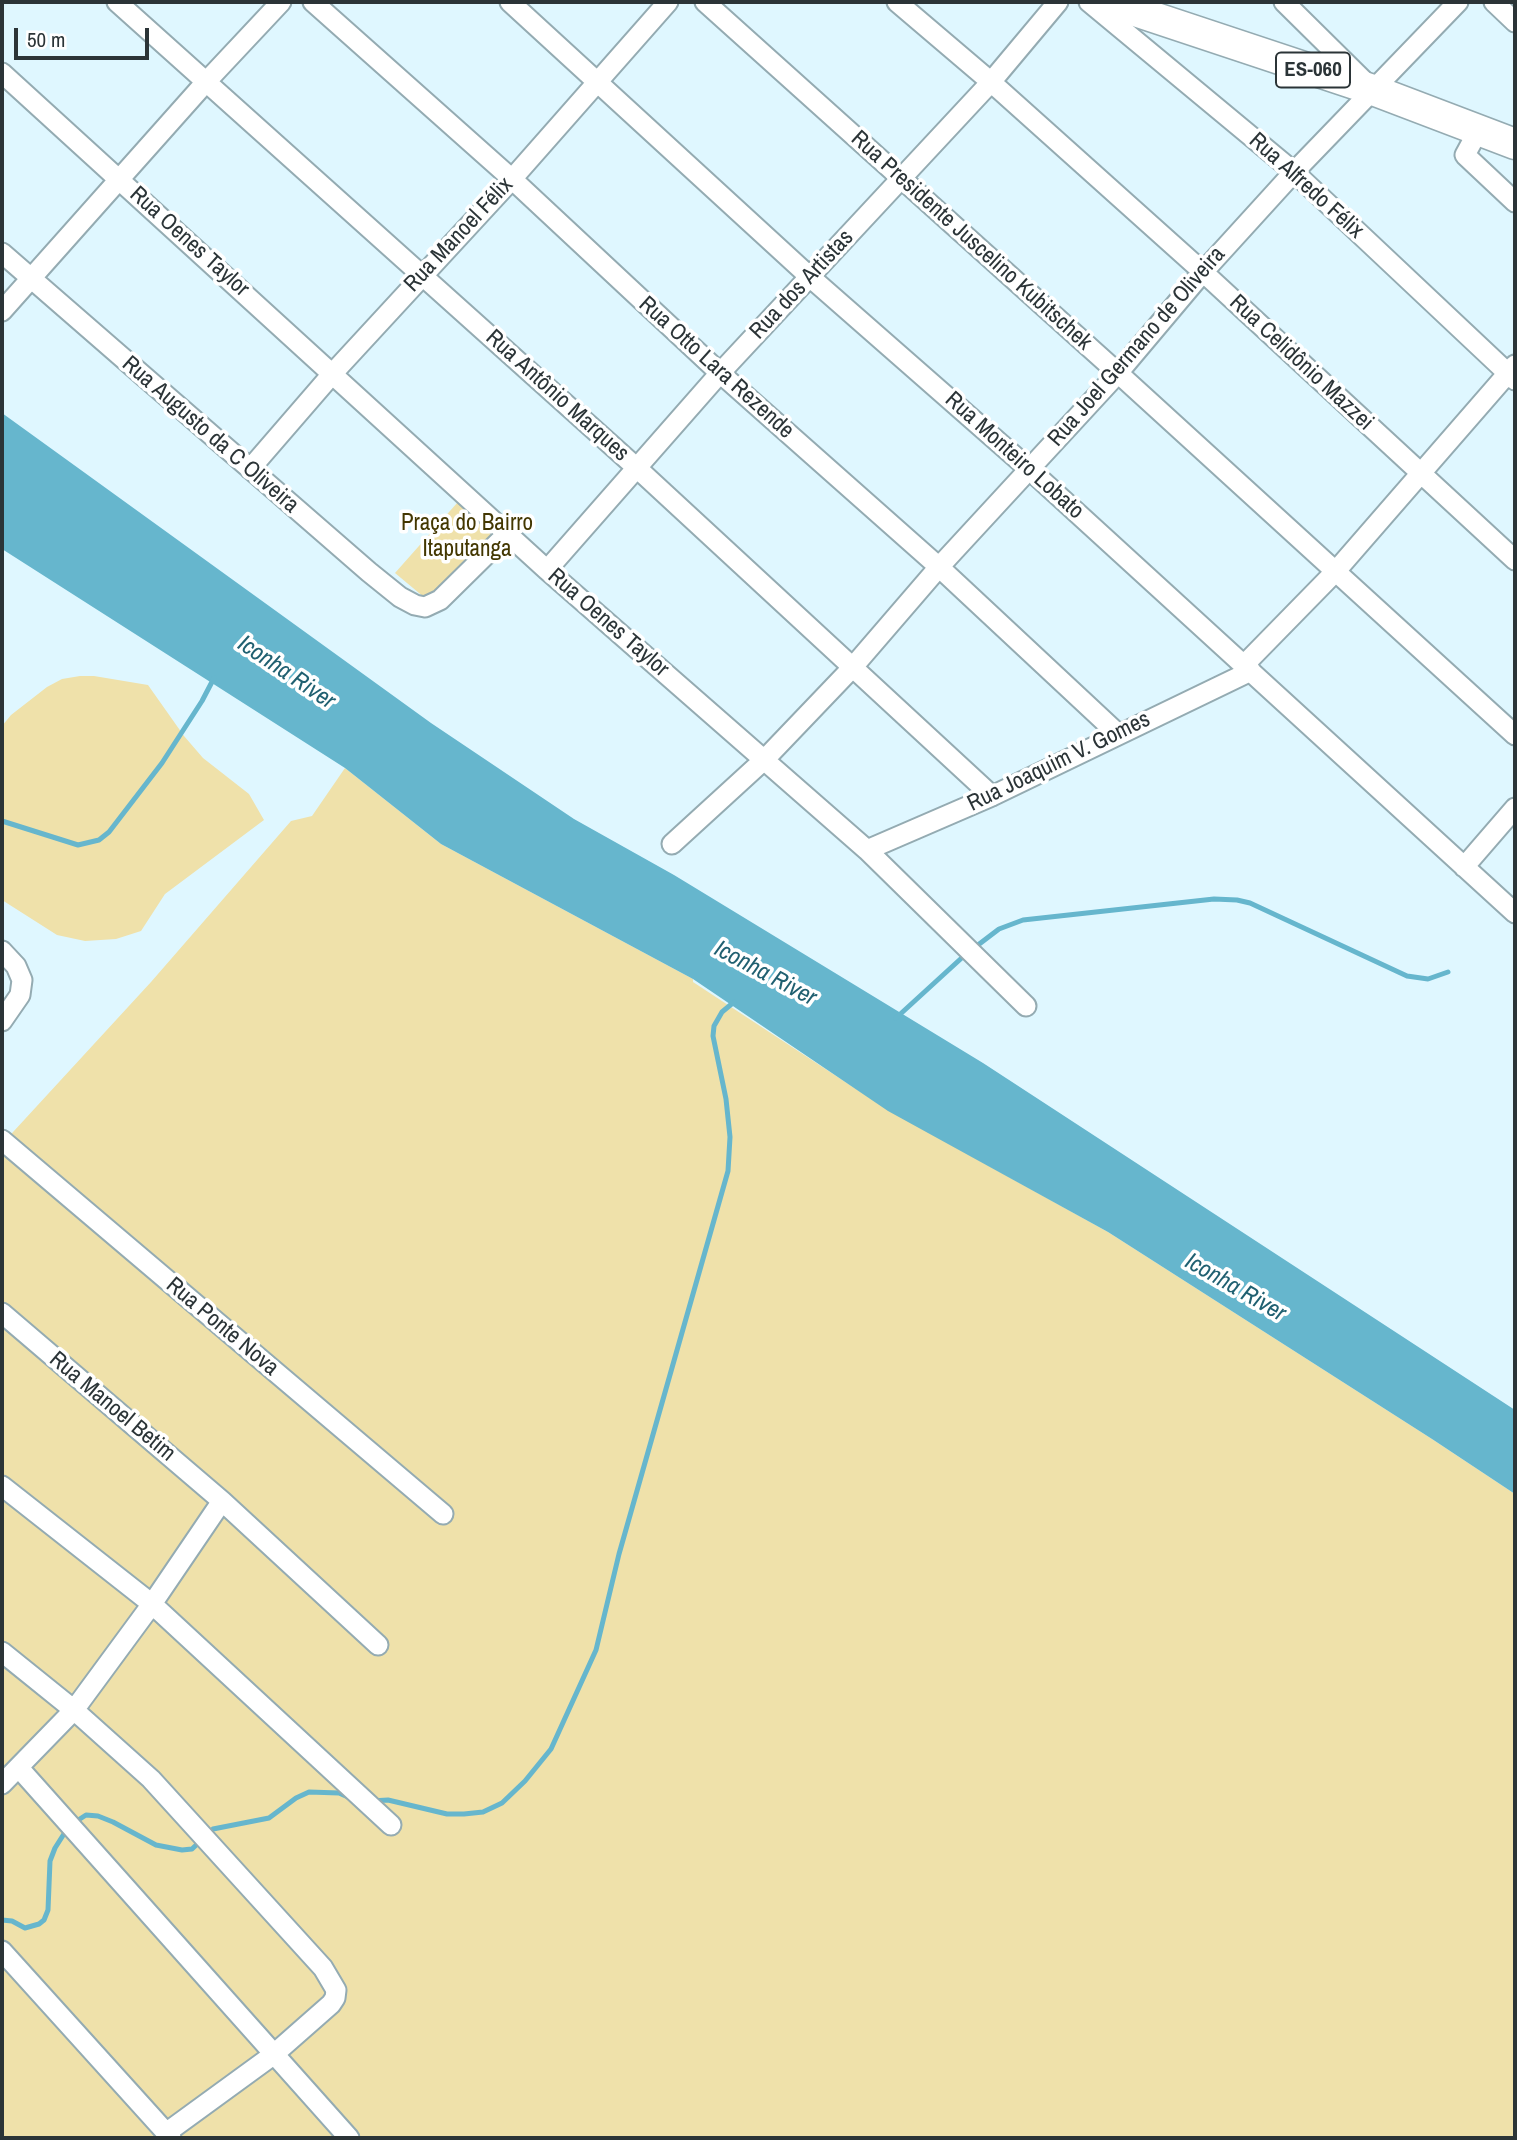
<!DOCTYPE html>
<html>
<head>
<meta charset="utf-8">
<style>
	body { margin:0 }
	#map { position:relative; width:1517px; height:2140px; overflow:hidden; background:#dff7ff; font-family:"Archivo Narrow",sans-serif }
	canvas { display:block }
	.frame { position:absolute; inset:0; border:4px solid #2b3437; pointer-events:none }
	.scale { position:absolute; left:14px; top:28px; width:135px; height:32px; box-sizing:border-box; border:4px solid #2b3437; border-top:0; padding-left:9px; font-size:21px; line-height:24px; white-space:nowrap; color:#2b3437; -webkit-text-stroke:5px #fff; paint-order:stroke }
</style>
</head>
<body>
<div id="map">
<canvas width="1517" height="2140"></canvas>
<div class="frame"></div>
<div class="scale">50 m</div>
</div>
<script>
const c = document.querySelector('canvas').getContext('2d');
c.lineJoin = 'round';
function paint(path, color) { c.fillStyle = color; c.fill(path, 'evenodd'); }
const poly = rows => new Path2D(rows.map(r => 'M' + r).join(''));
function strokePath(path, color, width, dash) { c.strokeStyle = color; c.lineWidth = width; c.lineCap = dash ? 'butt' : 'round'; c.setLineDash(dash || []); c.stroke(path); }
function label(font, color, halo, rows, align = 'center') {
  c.font = font + ' "Archivo Narrow",sans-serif'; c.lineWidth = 7; c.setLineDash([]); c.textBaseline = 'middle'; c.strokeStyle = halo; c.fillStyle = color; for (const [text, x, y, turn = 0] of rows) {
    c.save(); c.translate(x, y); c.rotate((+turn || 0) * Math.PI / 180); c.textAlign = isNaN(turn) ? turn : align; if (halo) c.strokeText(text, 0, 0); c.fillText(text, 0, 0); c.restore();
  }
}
paint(poly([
	[465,494,515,535,437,608,395,573],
	[80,676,94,676,148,685,184,736,203,758,249,794,264,820,165,894,141,931,116,939,85,941,57,935,2,900,2,726,11,715,47,687,62,679],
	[345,768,441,844,693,979,693,982,888,1110,1108,1232,1432,1439,1515,1494,1515,2138,2,2138,2,1144,151,982,291,821,312,816]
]), '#efe1aa');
paint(poly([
	[2,413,431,723,574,819,674,875,983,1063,1515,1410,1515,1494,1432,1439,1108,1232,888,1111,693,979,441,844,345,768,2,549]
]), '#66b6cd');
strokePath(poly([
	[2,821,78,845,99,840,109,832,162,763,202,701,214,678],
	[974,948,999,929,1023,920,1214,899,1237,900,1250,903,1407,976,1428,979,1448,972],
	[896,1018,966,954],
	[371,1801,388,1800,447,1814,464,1814,483,1812,502,1803,525,1781,551,1749,596,1650,619,1554,728,1171,730,1137,726,1099,713,1036,714,1026,722,1012,734,1002],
	[2,1920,12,1921,25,1928,39,1924,44,1920,48,1910,50,1861,55,1848,69,1826,86,1815,98,1816,113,1822,156,1845,182,1850,192,1849,213,1829,269,1818,296,1798,309,1792,339,1793,348,1797]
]), '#66b6cd', 5);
const minor = poly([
	[117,2,638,469,992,796],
	[313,2,512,179,720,373,939,567,1118,734],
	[510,2,810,277,1029,469,1515,913],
	[705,2,1118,373,1515,735],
	[897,2,991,82,1203,272,1515,560],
	[1089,2,1294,172,1515,380],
	[1284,2,1367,84],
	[1494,2,1515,22],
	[2,73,547,570,867,850,1026,1006],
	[1478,131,1465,155,1515,202],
	[2,253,369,572,400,597,415,605,425,607,440,600,507,534],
	[2,311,205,83,281,2],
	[250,469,333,373,512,179,668,2],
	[547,570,720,373,991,82,1058,2],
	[1244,665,1335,572,1515,365],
	[672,844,765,759,852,668,939,567,1118,373,1203,272,1294,172,1458,2],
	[867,850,992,796,1251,671],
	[1464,867,1515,808],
	[2,951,16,966,22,980,20,995,2,1021],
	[2,1140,443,1514],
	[2,1313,222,1501,378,1645],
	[2,1486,152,1604,391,1825],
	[2,1652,74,1710,151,1779,323,1968,336,1990,335,1998,331,2004,273,2055,166,2133],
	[19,1768,349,2138],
	[2,1784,74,1710,152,1604,222,1501],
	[2,1951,171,2138]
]);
const primary = poly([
	[1108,2,1373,90,1515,144]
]);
strokePath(minor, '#94abb2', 23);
strokePath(primary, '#94abb2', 33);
strokePath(minor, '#fff', 19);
strokePath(primary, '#fff', 30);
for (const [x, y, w] of [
	[1313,70,74]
]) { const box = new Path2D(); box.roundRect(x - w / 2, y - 17.5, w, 35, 5); c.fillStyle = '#fff'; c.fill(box); strokePath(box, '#2b3437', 2); }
label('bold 21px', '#2b3437', null, [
	["ES-060",1313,70]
]);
label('23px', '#2b3437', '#fff', [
	["Rua Alfredo Félix",1306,186,42],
	["Rua Manoel Félix",459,235,-47],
	["Rua Presidente Juscelino Kubitschek",971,241,42],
	["Rua Oenes Taylor",189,242,42],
	["Rua dos Artistas",802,285,-47],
	["Rua Joel Germano de Oliveira",1137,347,-49],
	["Rua Celidônio Mazzei",1301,363,43],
	["Rua Otto Lara Rezende",716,368,42],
	["Rua Antônio Marques",557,396,42],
	["Rua Augusto da C Oliveira",210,435,41],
	["Rua Monteiro Lobato",1014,456,42],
	["Rua Oenes Taylor",608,623,41],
	["Rua Joaquim V. Gomes",1059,762,-26],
	["Rua Ponte Nova",222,1327,40],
	["Rua Manoel Betim",112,1407,40]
]);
label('23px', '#433701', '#fff', [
	["Praça do Bairro",467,524],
	["Itaputanga",467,550]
]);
label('italic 24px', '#206071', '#fff', [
	["Iconha River",286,673,34],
	["Iconha River",765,974,28],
	["Iconha River",1235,1288,30]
]);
</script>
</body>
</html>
